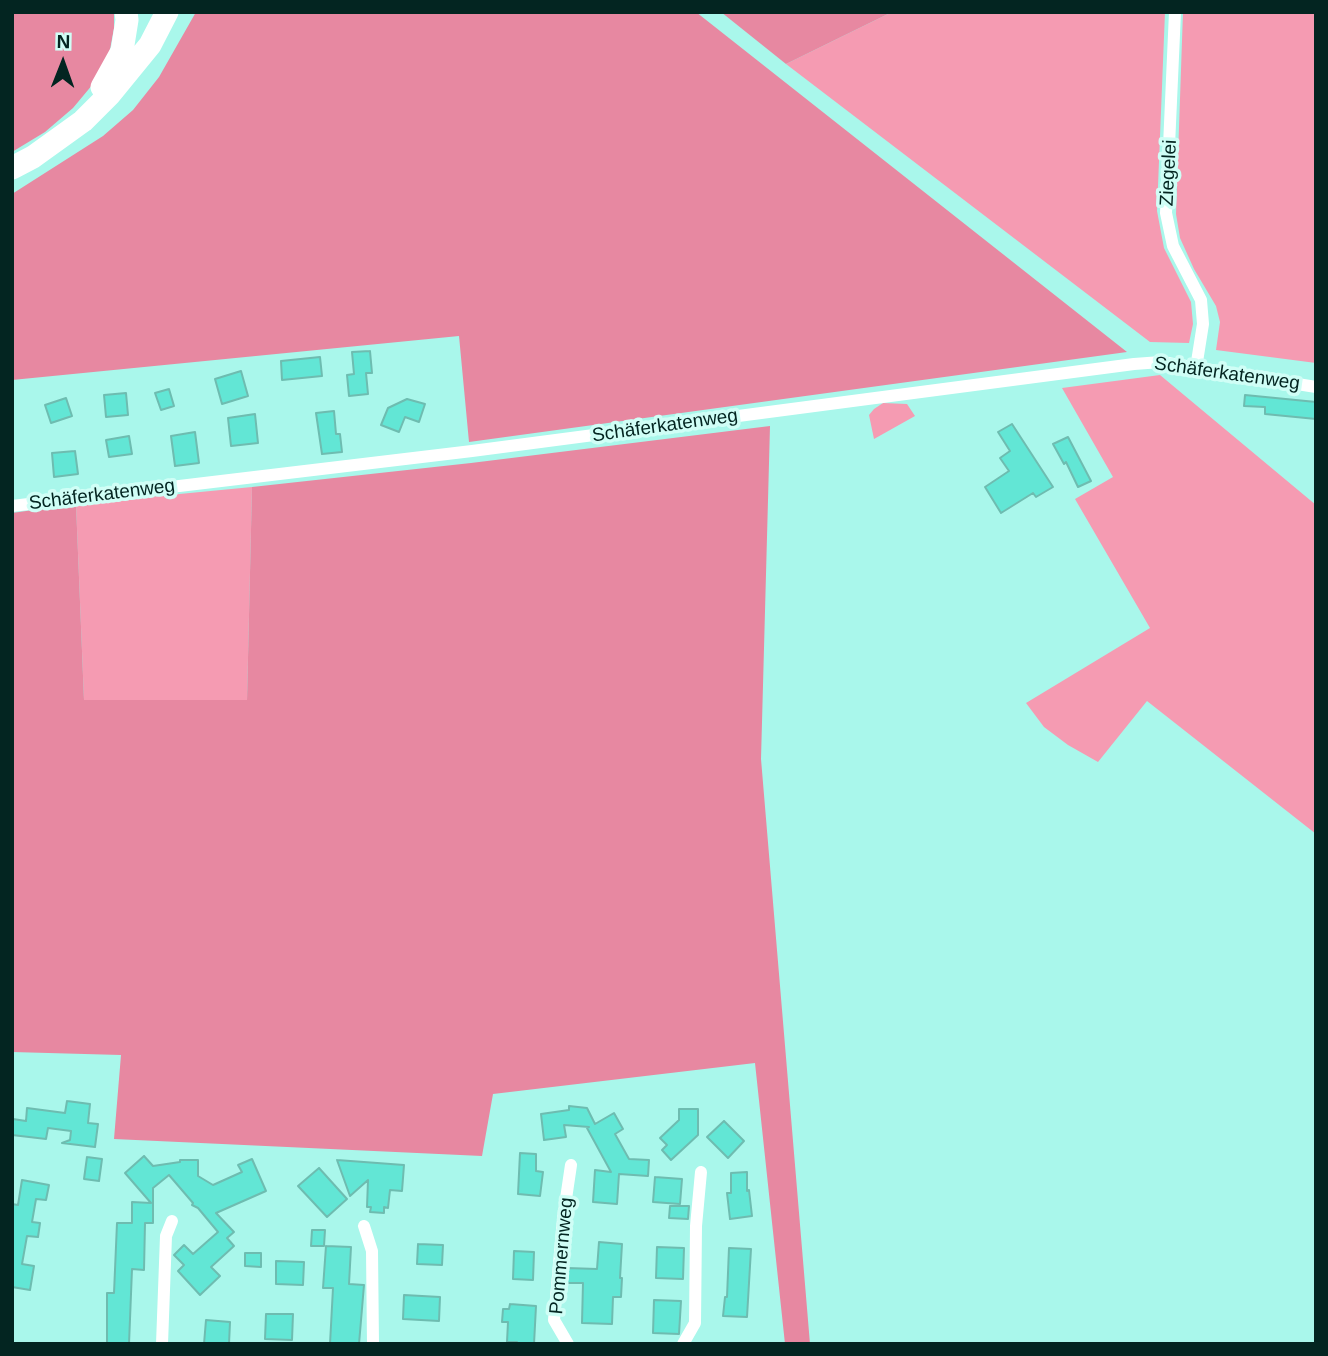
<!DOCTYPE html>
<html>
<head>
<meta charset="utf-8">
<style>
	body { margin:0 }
	#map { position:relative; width:1328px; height:1356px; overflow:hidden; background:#a9f7eb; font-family:Helvetica,sans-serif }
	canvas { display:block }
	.frame { position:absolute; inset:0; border:14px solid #032521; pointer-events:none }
	.north { position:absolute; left:28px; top:28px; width:70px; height:70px; -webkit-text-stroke:5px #d0fef6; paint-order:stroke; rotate:1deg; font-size:19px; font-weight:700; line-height:28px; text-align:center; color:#032521 }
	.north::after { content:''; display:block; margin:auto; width:24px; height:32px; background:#032521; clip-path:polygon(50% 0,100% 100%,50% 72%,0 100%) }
</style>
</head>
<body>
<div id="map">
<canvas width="1328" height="1356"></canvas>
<div class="frame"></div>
<div class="north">N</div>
</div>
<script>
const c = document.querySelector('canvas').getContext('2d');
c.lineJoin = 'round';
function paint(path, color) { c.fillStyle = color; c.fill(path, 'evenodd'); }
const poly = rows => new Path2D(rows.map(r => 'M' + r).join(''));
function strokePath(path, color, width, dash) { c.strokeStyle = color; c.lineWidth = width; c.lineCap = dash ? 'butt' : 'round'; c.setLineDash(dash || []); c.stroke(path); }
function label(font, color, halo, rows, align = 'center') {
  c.font = font + ' Helvetica,sans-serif'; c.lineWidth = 7; c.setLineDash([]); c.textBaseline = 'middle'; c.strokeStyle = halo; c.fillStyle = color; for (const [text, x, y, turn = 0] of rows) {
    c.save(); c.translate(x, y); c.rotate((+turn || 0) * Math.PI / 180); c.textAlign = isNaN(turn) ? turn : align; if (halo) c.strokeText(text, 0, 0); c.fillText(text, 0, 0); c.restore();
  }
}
paint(poly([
	[892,12,1165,12,1157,211,1164,248,1191,302,1193,324,1189,343,1150,342,786,64],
	[1183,12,1316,12,1316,363,1216,350,1220,322,1216,306,1194,269,1180,238,1176,214],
	[1160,375,1316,505,1316,834,1147,701,1098,762,1068,745,1044,727,1026,703,1150,628,1075,499,1113,477,1062,388],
	[883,403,907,404,915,416,874,439,869,415,874,409],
	[252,487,247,700,84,700,76,504]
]), '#f59bb2');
paint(poly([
	[12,12,114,12,114,28,109,55,93,84,73,108,45,132,12,152],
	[196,12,696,12,1127,352,469,442,459,336,12,380,12,194,103,136,133,110,159,77],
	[721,12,892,12,786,64],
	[770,426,761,759,810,1344,785,1344,755,1063,493,1094,482,1156,114,1139,121,1055,12,1052,12,513,76,504,84,700,247,700,252,487,471,463]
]), '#e788a1');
const building = poly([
	[370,351,372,373,366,373,368,394,349,396,347,375,354,374,352,352,370,351],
	[320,357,322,376,282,380,281,361,320,357],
	[241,371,248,396,222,404,215,379,241,371],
	[169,389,174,406,161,410,155,393,169,389],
	[126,393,128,415,106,417,104,395,126,393],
	[1245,395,1316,402,1316,419,1265,414,1265,407,1244,406,1245,395],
	[66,398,72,416,51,423,45,405,66,398],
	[407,399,425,404,419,422,405,417,399,432,381,425,388,408,407,399],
	[334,411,336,434,340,434,342,452,322,454,316,413,334,411],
	[255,414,258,443,231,446,228,418,255,414],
	[1012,424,1053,487,1036,497,1033,493,1001,513,985,487,1009,471,1000,458,1010,451,998,432,1012,424],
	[195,432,199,463,175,466,171,436,195,432],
	[129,436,132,454,109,457,106,440,129,436],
	[1068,437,1091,481,1078,487,1066,462,1064,464,1053,444,1068,437],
	[75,451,78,474,54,477,52,453,75,451],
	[67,1101,90,1104,88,1123,98,1124,95,1147,62,1143,70,1140,71,1131,48,1128,46,1139,12,1135,13,1119,26,1121,27,1108,65,1113,67,1101],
	[569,1106,587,1108,595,1124,614,1113,623,1129,615,1134,629,1159,649,1160,648,1176,619,1174,617,1204,593,1202,595,1170,611,1172,587,1128,589,1127,564,1125,566,1137,544,1140,541,1114,569,1110,569,1106],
	[679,1109,698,1109,698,1135,671,1160,662,1150,667,1145,660,1138,679,1120,679,1109],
	[724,1121,744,1141,728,1158,707,1137,724,1121],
	[520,1153,536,1154,536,1171,543,1172,540,1196,518,1194,520,1153],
	[144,1156,153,1166,180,1162,180,1160,198,1160,198,1176,213,1185,242,1172,238,1165,252,1159,266,1191,216,1213,234,1232,227,1238,234,1246,211,1267,220,1276,200,1295,178,1271,184,1265,174,1255,184,1245,193,1254,218,1232,198,1208,192,1205,193,1203,169,1175,153,1188,153,1223,145,1223,144,1270,132,1269,129,1344,107,1344,107,1293,114,1293,117,1223,132,1223,132,1202,151,1203,125,1173,144,1156],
	[87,1157,102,1159,99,1181,84,1179,87,1157],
	[337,1160,404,1165,402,1191,390,1190,388,1208,384,1207,384,1213,370,1212,371,1207,367,1207,368,1180,350,1196,337,1160],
	[319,1168,347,1199,327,1217,298,1186,319,1168],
	[747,1172,747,1191,749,1190,752,1216,730,1219,727,1193,731,1193,731,1173,747,1172],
	[655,1177,682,1179,680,1204,653,1202,655,1177],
	[22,1180,49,1185,46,1200,36,1199,32,1222,40,1223,38,1237,27,1236,22,1264,34,1266,30,1290,12,1287,12,1204,18,1205,22,1180],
	[670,1206,689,1206,688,1219,669,1218,670,1206],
	[312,1230,325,1230,324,1246,311,1246,312,1230],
	[599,1242,622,1244,620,1278,622,1278,621,1297,613,1297,612,1324,582,1323,583,1283,566,1283,567,1268,597,1269,599,1242],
	[418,1244,443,1245,442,1265,417,1264,418,1244],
	[326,1246,351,1247,349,1284,364,1285,359,1344,330,1344,333,1288,323,1288,326,1246],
	[657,1247,684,1248,683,1279,656,1278,657,1247],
	[729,1248,751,1249,747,1317,723,1316,725,1297,727,1297,729,1248],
	[514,1251,534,1252,533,1280,513,1279,514,1251],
	[245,1253,261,1253,261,1267,245,1266,245,1253],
	[276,1261,304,1262,303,1285,276,1284,276,1261],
	[404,1295,440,1297,439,1321,403,1319,404,1295],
	[654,1300,681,1301,679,1334,653,1333,654,1300],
	[510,1304,536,1306,534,1344,517,1344,517,1342,507,1342,508,1322,502,1322,503,1309,509,1309,510,1304],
	[266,1314,293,1314,292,1340,265,1339,266,1314],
	[206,1320,230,1322,229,1344,204,1344,206,1320]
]);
paint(building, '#62e6d5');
strokePath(building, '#6ebcb0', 2);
strokePath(poly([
	[1175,12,1166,213,1173,246,1201,300,1203,324,1196,368],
	[12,506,472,451,1134,364,1161,362,1316,387],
	[364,1226,372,1251,373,1344],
	[162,1344,166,1236,172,1221],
	[568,1344,554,1320,563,1219,571,1165],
	[683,1344,695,1323,696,1226,701,1172]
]), '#fff', 12);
strokePath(poly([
	[102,87,122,51,127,20,126,12],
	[12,168,33,157,83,121,110,94,150,45,167,12]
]), '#fff', 23);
label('19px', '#032521', '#d0fef6', [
	["Ziegelei",1169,173,-87],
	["Schäferkatenweg",1227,374,8],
	["Schäferkatenweg",665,426,-8],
	["Schäferkatenweg",102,495,-7],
	["Pommernweg",562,1256,-85]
]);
</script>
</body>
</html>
